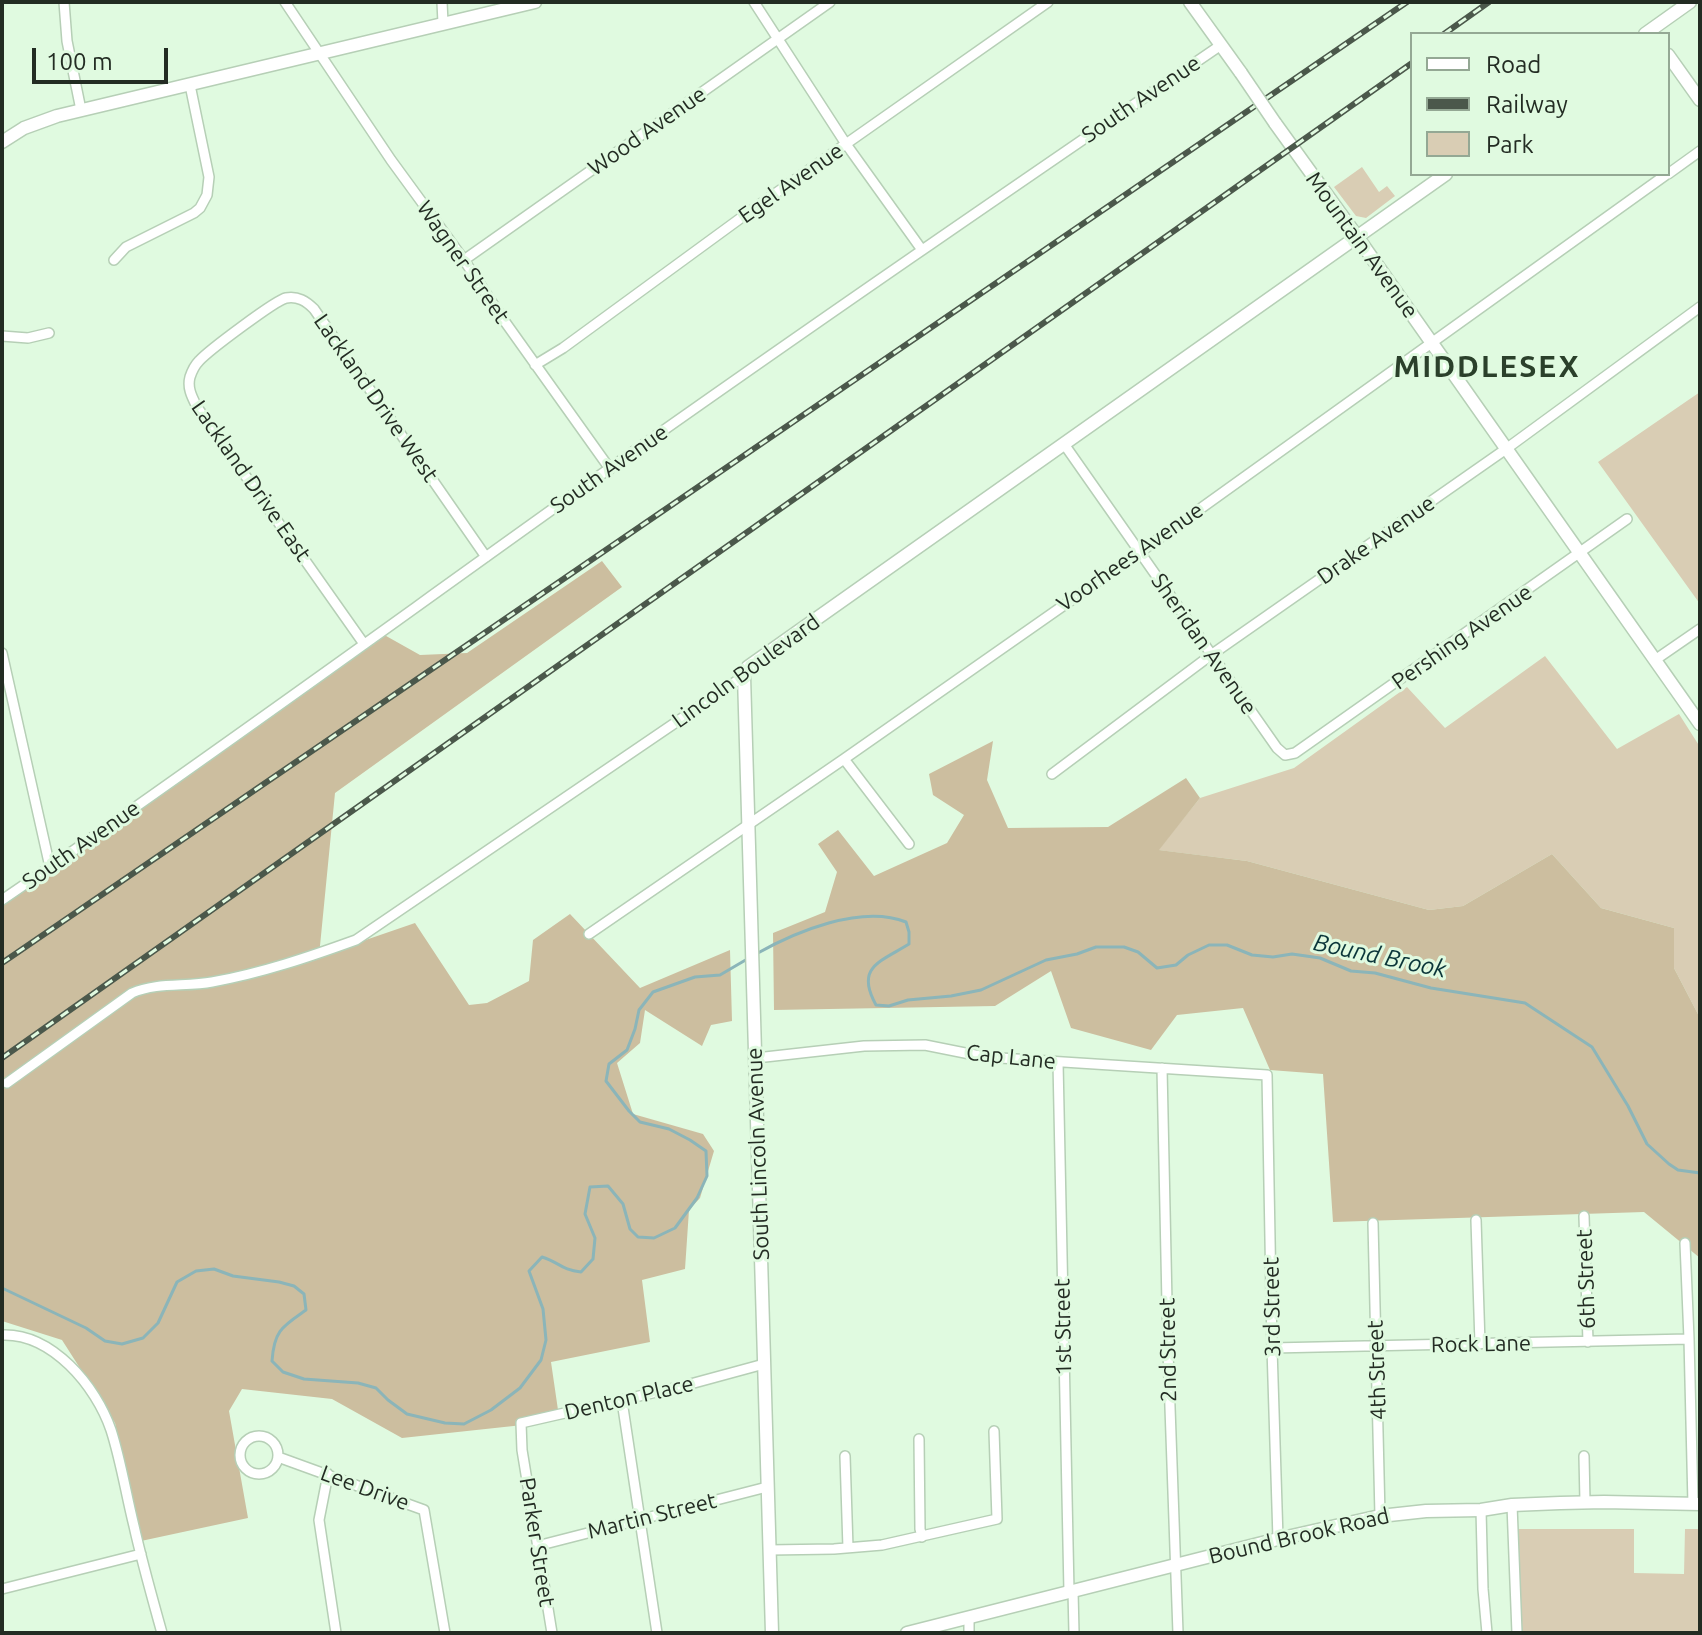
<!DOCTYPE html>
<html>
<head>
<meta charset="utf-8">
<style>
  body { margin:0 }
  #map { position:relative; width:1702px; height:1635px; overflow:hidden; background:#e0fae0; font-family:Ubuntu,sans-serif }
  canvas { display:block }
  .frame { position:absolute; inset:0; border:4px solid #232c23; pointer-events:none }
  .legend { position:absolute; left:1410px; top:32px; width:260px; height:144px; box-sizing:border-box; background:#e0fae0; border:2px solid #94a894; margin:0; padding:10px 14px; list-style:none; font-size:24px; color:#232c23 }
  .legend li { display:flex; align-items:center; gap:16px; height:40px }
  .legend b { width:40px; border:2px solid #94a894 }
  .scale { position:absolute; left:32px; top:48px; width:136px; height:36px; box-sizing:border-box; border:4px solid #232c23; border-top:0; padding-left:10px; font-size:24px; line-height:28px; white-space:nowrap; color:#232c23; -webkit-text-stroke:6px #e0fae0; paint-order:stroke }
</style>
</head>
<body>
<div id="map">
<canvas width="1702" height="1635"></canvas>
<div class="frame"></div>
<ul class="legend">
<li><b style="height:10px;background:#fff"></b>Road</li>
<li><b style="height:10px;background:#4b584b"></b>Railway</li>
<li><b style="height:22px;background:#d9cdb4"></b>Park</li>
</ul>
<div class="scale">100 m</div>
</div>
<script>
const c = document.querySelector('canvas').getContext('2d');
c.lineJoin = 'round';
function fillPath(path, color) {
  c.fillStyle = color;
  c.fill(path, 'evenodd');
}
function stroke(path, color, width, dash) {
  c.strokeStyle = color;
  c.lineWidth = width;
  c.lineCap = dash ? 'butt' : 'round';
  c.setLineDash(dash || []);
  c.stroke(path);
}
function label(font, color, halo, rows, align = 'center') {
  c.font = font + ' Ubuntu,sans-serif';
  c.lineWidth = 6;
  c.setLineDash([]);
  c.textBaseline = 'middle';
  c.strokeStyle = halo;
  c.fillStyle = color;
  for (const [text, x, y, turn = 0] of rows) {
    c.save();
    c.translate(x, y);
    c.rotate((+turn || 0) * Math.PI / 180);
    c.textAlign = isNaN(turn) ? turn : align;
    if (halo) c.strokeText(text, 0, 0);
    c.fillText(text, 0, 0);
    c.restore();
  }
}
const green = new Path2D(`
  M1362,167l17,25 8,-6 8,10 -29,22 -10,-2 -22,-29z
  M1700,392v212l-102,-142z
  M1545,656l72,93 62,-35 21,33v271l-26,-50v-40l-73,-20 -49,-54 -89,52 -34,4 -182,-49 -89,-11 42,-52 94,-30 113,-81 38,41z
  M1517,1529h117v44l50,1 1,-45h15v104h-179z`);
const forest = new Path2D(`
  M602,561l20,26 -287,206 -16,163 96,-33 54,82 18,-2 42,-22 4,-41 37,-26 70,74 90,-38 2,71 -21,4 -9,21 -57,-36 -5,33 -23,20 16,51 70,20 11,17 -14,47 -11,12 -4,59 -43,11 8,62 -99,20 7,48 -26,14 -130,14 -70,-39 -90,-10 -13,22 19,107 -107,23 -26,-118 -53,-83 -60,-19v-424l377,-265 41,23 47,-2z
  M993,741l-6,39 21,48 100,-1 78,-49 14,20 -41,52 88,11 182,49 34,-4 89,-52 49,54 73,20v40l26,50v240l-56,-46 -311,10 -10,-148 -53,-4 -27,-62 -66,7 -26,35 -80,-22 -20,-57 -56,35 -221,4 -1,-77 52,-21 12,-40 -19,-28 20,-14 36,46 73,-33 17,-28 -31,-20 -4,-21z`);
const stream = new Path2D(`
  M756,954c39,-22 105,-50 150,-32l3,10v12c-29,18 -54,23 -33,61l13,1 19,-6 43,-4 30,-6 65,-30 31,-6 19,-7h28l14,5 19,16 19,-3 12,-10 21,-10h18l25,10 21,2 19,-3 28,4 31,13 24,2 56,15 94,15 67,44 36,59 19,38 22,20 9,6 22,3
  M2,1288l84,40 19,13 17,3 21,-6 15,-15 19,-41 19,-11 18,-2 19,7 46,6 15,4 10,8 2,16c-23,16 -32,20 -34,51l11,11 21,7 54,4 18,5 12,12 19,14 38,9 19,1 27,-14 29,-22 21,-28 5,-20 -3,-31 -14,-38 13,-14c17,5 19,13 39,15l12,-13 2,-21 -10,-24 5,-27 18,-1 15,18 7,25 8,8 16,1 21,-10 22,-30 10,-22 -1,-25 -16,-11 -21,-11 -29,-7 -11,-11 -23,-30 3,-17 18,-14 8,-21 4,-19 14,-18 42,-15 25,-2 29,-17`);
const street = new Path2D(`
  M64,2l3,39 14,69
  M285,2l106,158 73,100 39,59 107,150
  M442,2l1,21
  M754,2l92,142 76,106
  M1668,174l32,-23
  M114,260l12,-13 68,-34 6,-5 7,-13 2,-18 -19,-92
  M464,260l366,-258
  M2,336l26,2 21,-5
  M535,365l28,-17 186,-136 299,-210
  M1064,444l213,304 8,7 10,-2 332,-234
  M364,644l-167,-237c-5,-10 -10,-19 -7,-30 2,-6 5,-12 9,-16 10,-11 77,-61 87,-63 12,-2 20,3 28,11l172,248
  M2,653l48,214
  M1655,660l45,-31
  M844,759l65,85
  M1052,774l159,-119 295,-206 194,-142
  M2,900c204,-140 403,-286 604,-429 203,-144 409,-285 615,-426
  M589,934l255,-175 296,-207 527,-378
  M756,1058l108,-12 61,-1 60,12 282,18 5,273 6,191
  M1058,1062l11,530
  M1162,1068l6,283 10,282
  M7,1083l125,-90c25,-11 54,-6 80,-11 50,-9 97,-25 144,-42l388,-264
  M1584,1216l4,126
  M1476,1220l4,124
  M1373,1223l7,293
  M1685,1243l4,96 4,165
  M2,1335c50,-2 94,51 109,95 10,31 15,64 23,96 8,36 18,71 28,107
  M1272,1348l417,-9
  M622,1401l35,232
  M240 1455a19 19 0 1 1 38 0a19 19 0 1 1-38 0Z
  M919,1439l1,90 2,8
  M845,1456l3,92
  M1584,1456l1,46
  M278,1457l146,53 21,123
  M328,1474l-9,46 17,113
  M1512,1505l5,128
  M1481,1510l2,79 4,44
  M537,1546l230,-59
  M769,1550l65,-1 48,-4 115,-26 -3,-88
  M2,1589l139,-35
  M1073,1591l1,42
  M969,1617v16
  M552,1633l-30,-183 -1,-27 162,-37 81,-22`);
const secondary = new Path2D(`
  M1190,2l51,71
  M1645,34l45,-32
  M1668,55l32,45
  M1275,123l83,115 342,486
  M2,142l22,-14 33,-12 478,-114
  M772,1633l-28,-957 4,-9 698,-493
  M907,1633l371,-94 102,-23 46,-5 55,-1 31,-5 48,-2 44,-1 96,2`);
const rail = new Path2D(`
  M1444,34l45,-32
  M2,963l1405,-961
  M2,1058l1410,-995`);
const secondaryBridge = new Path2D(`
  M1241,73l34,50`);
const streetNames = [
  ["South Avenue",1141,99,-34],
  ["Wood Avenue",647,131,-35],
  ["Egel Avenue",791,183,-35],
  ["Mountain Avenue",1362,245,54],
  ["Wagner Street",463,262,55],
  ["Lackland Drive West",376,398,55],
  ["South Avenue",609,469,-35],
  ["Lackland Drive East",251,481,55],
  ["Drake Avenue",1376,540,-35],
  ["Voorhees Avenue",1130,557,-35],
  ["Pershing Avenue",1462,637,-35],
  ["Sheridan Avenue",1204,644,55],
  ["Lincoln Boulevard",746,671,-36],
  ["South Avenue",81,845,-35],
  ["Cap Lane",1011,1057,6],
  ["South Lincoln Avenue",758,1154,-92],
  ["6th Street",1586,1279,-92],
  ["3rd Street",1272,1307,-91],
  ["1st Street",1063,1327,-91],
  ["Rock Lane",1481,1344,-1],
  ["2nd Street",1168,1350,-91],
  ["4th Street",1377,1370,-92],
  ["Denton Place",629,1398,-13],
  ["Lee Drive",365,1488,20],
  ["Martin Street",652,1516,-14],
  ["Bound Brook Road",1299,1536,-13],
  ["Parker Street",537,1542,81]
];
const waterNames = [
  ["Bound Brook",1380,956,12]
];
const districtNames = [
  ["MIDDLESEX",1487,367]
];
fillPath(green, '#d9cdb4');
fillPath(forest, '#ccbe9f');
stroke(stream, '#8bb5b9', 3);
stroke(street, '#b6cfb6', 12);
stroke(secondary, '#b6cfb6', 15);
stroke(street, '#fff', 9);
stroke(secondary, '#fff', 12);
stroke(rail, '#4b584b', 6);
stroke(rail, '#e0fae0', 3, [9]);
stroke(secondaryBridge, '#b6cfb6', 15, []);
stroke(secondaryBridge, '#fff', 12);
label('22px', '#232c23', '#e0fae0', streetNames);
label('italic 24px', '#0a3539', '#e0fae0', waterNames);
c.letterSpacing = '2px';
label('bold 30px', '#2b402b', '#e0fae0', districtNames);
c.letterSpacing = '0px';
</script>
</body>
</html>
